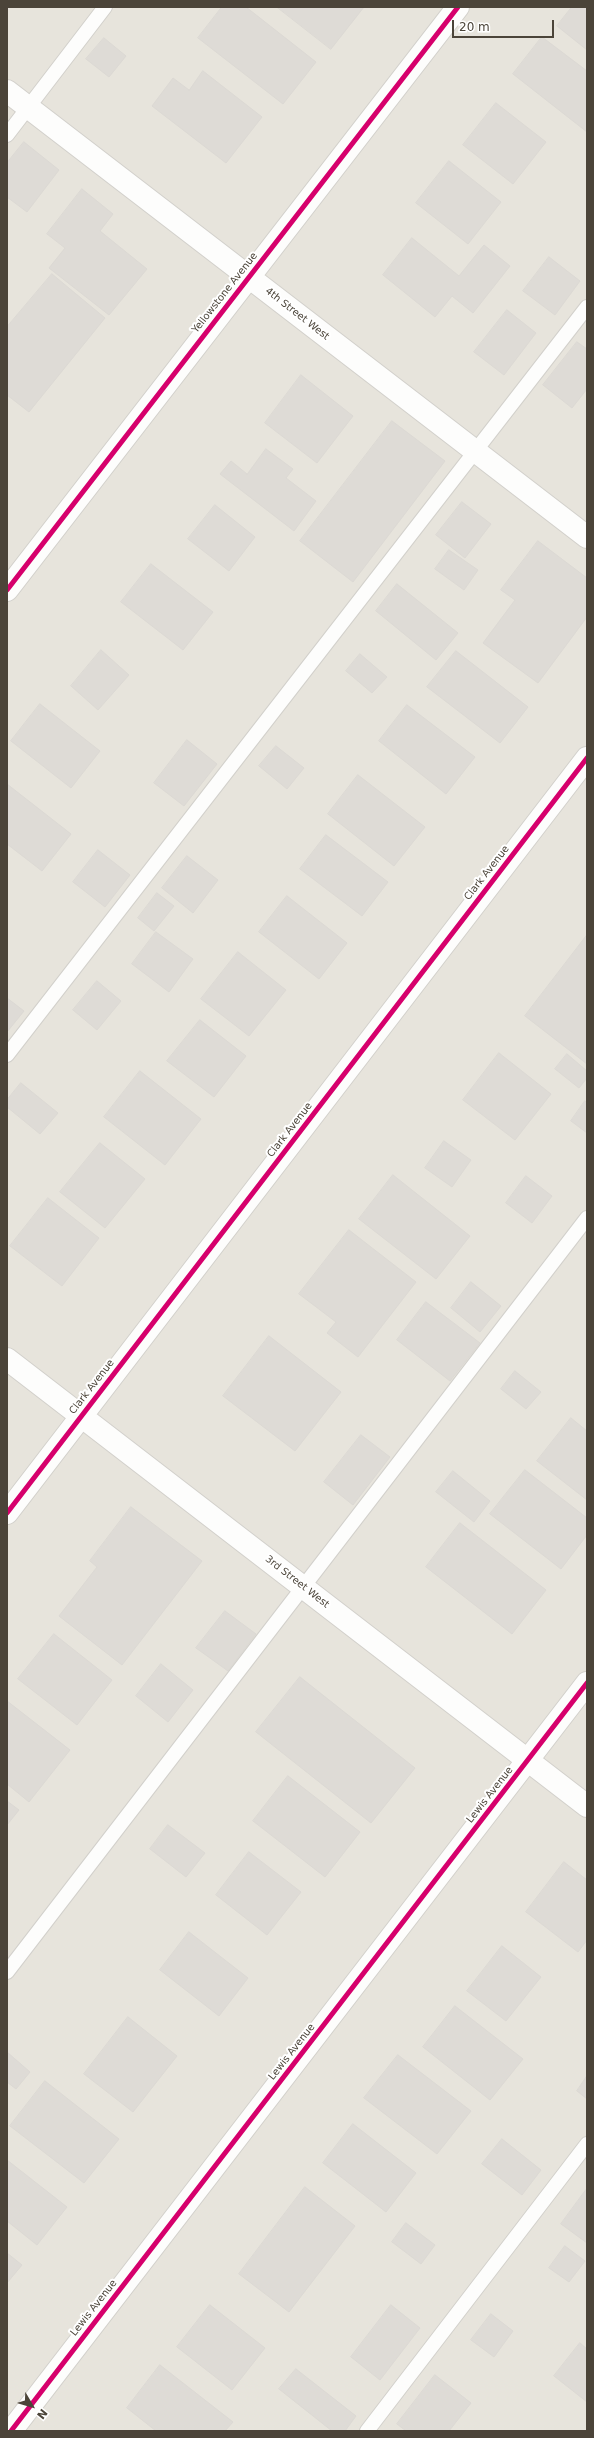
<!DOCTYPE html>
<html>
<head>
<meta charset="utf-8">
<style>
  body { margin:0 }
  #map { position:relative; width:594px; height:2438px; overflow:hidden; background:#f4f2ee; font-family:"DejaVu Sans",sans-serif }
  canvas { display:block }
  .frame { position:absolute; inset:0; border:8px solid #4b4439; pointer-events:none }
  .north { position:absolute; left:12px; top:2386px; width:40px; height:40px; -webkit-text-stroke:3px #fff; paint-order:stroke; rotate:128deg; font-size:11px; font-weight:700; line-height:16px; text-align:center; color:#4b4439 }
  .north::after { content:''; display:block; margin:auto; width:14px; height:18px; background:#4b4439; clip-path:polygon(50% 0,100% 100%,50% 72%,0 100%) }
  .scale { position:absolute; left:452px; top:20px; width:102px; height:18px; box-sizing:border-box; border:2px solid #4b4439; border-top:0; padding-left:5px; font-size:12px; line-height:14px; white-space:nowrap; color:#4b4439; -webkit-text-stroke:3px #fff; paint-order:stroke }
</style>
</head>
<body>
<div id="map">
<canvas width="594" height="2438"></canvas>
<div class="frame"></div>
<div class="north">N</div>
<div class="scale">20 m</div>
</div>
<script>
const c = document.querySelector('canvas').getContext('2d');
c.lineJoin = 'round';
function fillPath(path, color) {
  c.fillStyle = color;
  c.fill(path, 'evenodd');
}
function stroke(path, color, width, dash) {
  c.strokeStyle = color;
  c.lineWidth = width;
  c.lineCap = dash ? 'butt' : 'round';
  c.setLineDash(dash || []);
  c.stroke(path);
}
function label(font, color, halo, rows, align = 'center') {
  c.font = font + ' "DejaVu Sans",sans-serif';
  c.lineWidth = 4;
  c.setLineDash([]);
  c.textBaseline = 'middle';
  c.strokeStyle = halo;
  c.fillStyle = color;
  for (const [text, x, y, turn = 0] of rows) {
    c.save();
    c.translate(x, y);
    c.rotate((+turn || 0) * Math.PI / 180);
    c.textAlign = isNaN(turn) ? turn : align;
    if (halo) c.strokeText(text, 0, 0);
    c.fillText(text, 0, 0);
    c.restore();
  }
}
const residential = new Path2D(`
  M7,7h580v2424h-580z`);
const building = new Path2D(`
  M222,7h24l70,55 -33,42 -85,-66z
  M277,7h87l-33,42z
  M572,7h15v43l-30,-24z
  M542,37l45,34v61l-74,-58z
  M104,38l22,18 -17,21 -23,-18z
  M203,71l59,46 -36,46 -74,-57 21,-28 16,12z
  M496,103l50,39 -33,42 -50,-39z
  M24,142l35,28 -32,42 -20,-15v-34z
  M449,161l52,41 -33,42 -52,-41z
  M82,189l31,25 -13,17 47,38 -38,46 -60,-47 16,-20 -18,-14z
  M412,238l47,38 25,-31 26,21 -37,47 -21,-17 -17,21 -52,-42z
  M549,257l31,24 -25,34 -32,-24z
  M52,274l53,44 -76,94 -22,-17v-68z
  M507,310l29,23 -32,42 -30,-23z
  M577,342l10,7v40l-15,19 -29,-23z
  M301,375l52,41 -36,47 -52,-40z
  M392,421l53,40 -92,121 -53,-41z
  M266,449l27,20 -7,9 30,23 -22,30 -74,-57 11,-13 16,13z
  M462,502l29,22 -26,34 -29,-23z
  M215,505l40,32 -26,34 -41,-32z
  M538,541l49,37v39l-49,66 -55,-40 32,-43 -14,-10z
  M449,550l29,20 -14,20 -29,-21z
  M151,564l62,48 -30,38 -62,-48z
  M397,584l61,49 -22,27 -60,-49z
  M101,650l28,25 -31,35 -27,-24z
  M456,651l72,56 -28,36 -73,-56z
  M360,654l27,23 -15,16 -26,-22z
  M40,704l60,47 -29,37 -60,-47z
  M407,705l68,52 -29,37 -67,-53z
  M187,740l30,24 -33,42 -30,-23z
  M276,746l28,22 -17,21 -28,-23z
  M358,775l67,52 -31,39 -66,-52z
  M7,784l64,50 -29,37 -35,-27z
  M326,835l62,47 -26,34 -62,-47z
  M98,850l32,25 -25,32 -32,-25z
  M187,856l31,24 -25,33 -31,-25z
  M157,893l17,13 -20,25 -16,-13z
  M287,896l60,47 -28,36 -60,-47z
  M156,932l37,27 -24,33 -37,-28z
  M587,935v129l-62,-48z
  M238,952l48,38 -37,46 -48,-37z
  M97,981l24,20 -24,29 -24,-20z
  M7,998l17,13 -17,21z
  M200,1020l46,36 -32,41 -47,-36z
  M499,1053l52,41 -36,46 -52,-40z
  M567,1054l20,17v7l-8,10 -24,-19z
  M140,1071l61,48 -36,46 -61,-48z
  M21,1083l37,30 -18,21 -33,-27v-7z
  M585,1101l2,2v30l-16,-12z
  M444,1141l27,19 -19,27 -27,-19z
  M100,1143l45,36 -40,49 -45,-36z
  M393,1175l77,61 -34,43 -77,-60z
  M526,1176l26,20 -20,27 -26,-20z
  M48,1198l51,40 -37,48 -52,-40z
  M349,1230l67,52 -58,75 -31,-24 9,-11 -37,-28z
  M471,1282l30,24 -21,26 -29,-24z
  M426,1302l54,41 -30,38 -53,-41z
  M269,1336l72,56 -46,59 -72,-55z
  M515,1371l26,21 -15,17 -25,-20z
  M571,1418l16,13v69l-50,-39z
  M361,1435l29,22 -37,48 -29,-23z
  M525,1470l62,48v17l-26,34 -71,-55z
  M453,1471l37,30 -16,21 -38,-30z
  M131,1507l71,54 -80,104 -63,-49 38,-49 -7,-6z
  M460,1523l86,67 -34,44 -86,-67z
  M225,1611l31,23 -28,37 -32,-23z
  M54,1634l58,46 -35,45 -59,-46z
  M161,1664l32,26 -25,32 -32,-26z
  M300,1677l115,91 -44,55 -115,-91z
  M7,1701l63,49 -41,52 -22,-18z
  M288,1776l72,56 -35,45 -72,-56z
  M7,1801l12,9 -12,15z
  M168,1825l37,28 -19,24 -36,-28z
  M249,1852l52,40 -34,43 -51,-40z
  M564,1862l23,18v60l-9,12 -52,-40z
  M189,1932l59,46 -29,38 -59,-46z
  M502,1946l39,31 -35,44 -39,-30z
  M455,2006l68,53 -33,41 -67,-53z
  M128,2017l49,39 -44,56 -49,-38z
  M7,2052l23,20 -14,17 -9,-7z
  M398,2055l73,56 -34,43 -73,-56z
  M587,2076v23l-10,-8z
  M45,2081l74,58 -35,44 -74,-57z
  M353,2124l63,49 -30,39 -63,-49z
  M502,2139l39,31 -19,25 -40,-31z
  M7,2160l60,47 -30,38 -30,-24z
  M305,2187l50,39 -66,86 -50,-38z
  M586,2190l1,1v52l-26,-19z
  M406,2223l29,22 -14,19 -29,-22z
  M565,2246l20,15 -16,21 -20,-14z
  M7,2253l15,12 -15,18z
  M210,2305l55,43 -33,42 -55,-43z
  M391,2305l29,23 -40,52 -29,-23z
  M491,2314l22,17 -19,26 -23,-17z
  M580,2343l7,6v53l-33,-26z
  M160,2365l73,57 -8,9h-69l-29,-23z
  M296,2369l60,47 -11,15h-13l-53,-42z
  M435,2375l36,28 -22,28h-43l-9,-7z`);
const service = new Path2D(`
  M7,135l98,-128
  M7,1055l580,-748
  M7,1972l580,-754
  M367,2431l220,-287`);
const minor = new Path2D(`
  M7,91l580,446
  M7,590l451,-583
  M7,1359l580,447
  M7,1513l580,-755`);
const tertiary = new Path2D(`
  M11,2431l576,-748`);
const cycleway = new Path2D(`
  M7,590l451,-583
  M7,1513l580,-755
  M11,2431l576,-748`);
const streetNames = [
  ["Yellowstone Avenue",225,293,-52],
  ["4th Street West",297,314,38],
  ["Clark Avenue",487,873,-52],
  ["Clark Avenue",290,1130,-52],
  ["Clark Avenue",92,1387,-52],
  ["3rd Street West",297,1582,38],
  ["Lewis Avenue",490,1795,-52],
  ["Lewis Avenue",292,2052,-52],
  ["Lewis Avenue",94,2308,-52]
];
fillPath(residential, '#e7e4dc');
fillPath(building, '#dedbd6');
stroke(building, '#dcd9d4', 1);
stroke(service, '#d2d0cb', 16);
stroke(minor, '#d2d0cb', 24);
stroke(tertiary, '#d2d0cb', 24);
stroke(service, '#fdfdfc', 14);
stroke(minor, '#fdfdfc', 22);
stroke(tertiary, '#fdfdfc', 22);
stroke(cycleway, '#d6006c', 5);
label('10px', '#4b4439', '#fff', streetNames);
</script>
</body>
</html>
